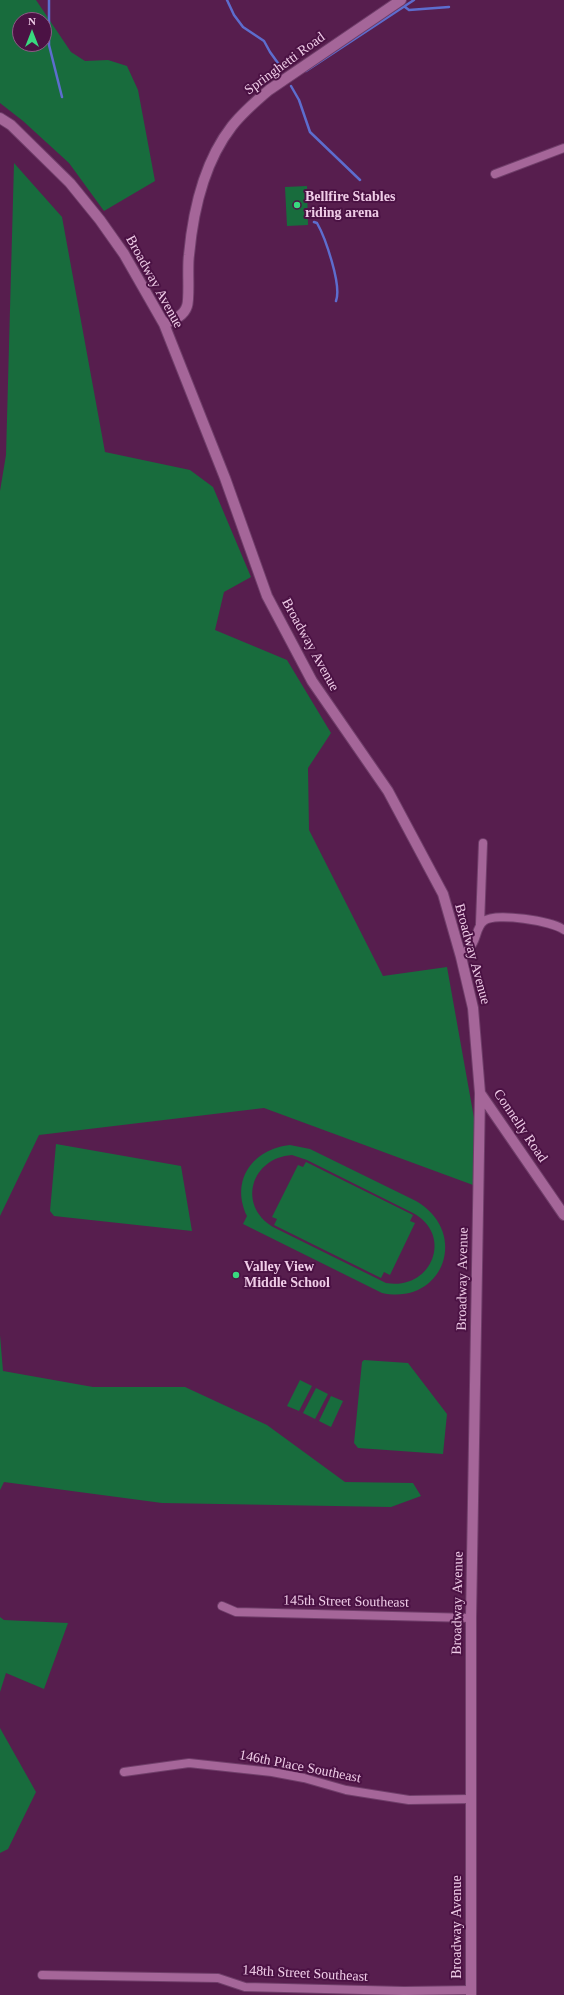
<!DOCTYPE html>
<html>
<head>
<meta charset="utf-8">
<style>
  body { margin:0 }
  #map { position:relative; width:564px; height:1995px; overflow:hidden; background:#571e4e; font-family:"Times New Roman",serif }
  canvas { display:block }
  .north { position:absolute; left:12px; top:12px; width:40px; height:40px; box-sizing:border-box; background:#4b1244; border:1px solid #8d5c85; border-radius:50%; rotate:0deg; font-size:11px; font-weight:700; line-height:16px; text-align:center; color:#efcce7 }
  .north::after { content:''; display:block; margin:auto; width:14px; height:18px; background:#39d87f; clip-path:polygon(50% 0,100% 100%,50% 72%,0 100%) }
</style>
</head>
<body>
<div id="map">
<canvas width="564" height="1995"></canvas>
<div class="north">N</div>
</div>
<script>
const c = document.querySelector('canvas').getContext('2d');
c.lineJoin = 'round';
function fillPath(path, color) {
  c.fillStyle = color;
  c.fill(path, 'evenodd');
}
function stroke(path, color, width, dash) {
  c.strokeStyle = color;
  c.lineWidth = width;
  c.lineCap = dash ? 'butt' : 'round';
  c.setLineDash(dash || []);
  c.stroke(path);
}
function label(font, color, halo, rows, align = 'center') {
  c.font = font + ' "Times New Roman",serif';
  c.lineWidth = 4;
  c.setLineDash([]);
  c.textBaseline = 'middle';
  c.strokeStyle = halo;
  c.fillStyle = color;
  for (const [text, x, y, turn = 0] of rows) {
    c.save();
    c.translate(x, y);
    c.rotate((+turn || 0) * Math.PI / 180);
    c.textAlign = isNaN(turn) ? turn : align;
    if (halo) c.strokeText(text, 0, 0);
    c.fillText(text, 0, 0);
    c.restore();
  }
}
const green = new Path2D(`
  M0,0h36l35,52 14,9 23,-1 19,6 11,24 17,91 -51,30 -35,-48 -46,-42 -23,-18zM20,20h24v24h-24z
  M14,163l48,54 43,235 85,18 23,17 38,90 -27,15 -9,38 72,30 44,73 -23,35 1,62 74,146 64,-9 32,179 -6,39 -209,-77 -225,27 -39,81v-725l6,-36z
  M307,186l1,39 -21,1 -2,-39z
  M56,1144l125,22 11,65 -138,-15 -4,-5z
  M290,1145l20,4 106,52c54,31 28,105 -34,92l-139,-69 4,-8c-17,-36 6,-67 43,-71zM292,1155l15,5 106,53c41,22 19,78 -27,70l-113,-56c-36,-22 -22,-69 19,-72z
  M306,1162l107,53 -3,6 5,2 -25,52 -6,-3 -3,6 -107,-53 3,-6 -5,-2 26,-52 5,2z
  M0,1335l3,36 90,16h92l82,38 78,57 68,1 8,13 -30,11 -229,-4 -158,-21 -4,8z
  M364,1360l44,3 39,51 -4,40 -85,-6 -4,-5 8,-81z
  M300,1380l12,6 -13,25 -12,-5z
  M316,1388l12,6 -13,25 -12,-6z
  M331,1396l12,5 -12,26 -12,-6z
  M0,1617l4,3 64,3 -24,66 -38,-16 -6,19z
  M0,1728l36,64 -28,57 -8,4z`);
const stream = new Path2D(`
  M49,0v45l13,52
  M227,0l7,15 9,12 21,14 6,11 10,14
  M405,7l4,3 40,-3
  M306,71l108,-71
  M291,86l8,14 11,32 50,48
  M314,222l3,1c8,14 25,62 19,78`);
const minor = new Path2D(`
  M495,174l69,-26
  M480,924l3,-81
  M461,957c4,-5 9,-9 12,-14 4,-7 4,-17 11,-22 11,-9 69,0 80,9
  M222,1606l14,6 235,6
  M124,1772l65,-9 83,9 32,6 42,12 63,10 62,-1
  M42,1975l176,3 27,9 159,4 67,-1`);
const tertiary = new Path2D(`
  M0,118l11,7 59,58 30,37 24,34 40,70 61,154 42,118 45,85 76,110 55,103 18,63 12,51 7,85 -9,525v377
  M164,324c9,-4 20,-8 23,-18 3,-8 0,-39 2,-51 4,-44 15,-93 43,-129 11,-14 24,-25 37,-36l132,-90
  M480,1093l84,122`);
const markers = [
  [297,205,4,"#39d87f"],
  [236,1275,4,"#39d87f"]
];
const streetNames = [
  ["Springhetti Road",285,64,-36],
  ["Broadway Avenue",154,282,61],
  ["Broadway Avenue",310,645,61],
  ["Broadway Avenue",472,954,75],
  ["Connelly Road",520,1126,56],
  ["Broadway Avenue",463,1279,-89],
  ["145th Street Southeast",346,1602,1],
  ["Broadway Avenue",458,1603,-89],
  ["146th Place Southeast",300,1767,11],
  ["Broadway Avenue",457,1927,-90],
  ["148th Street Southeast",305,1974,3]
];
const poiNames = [
  ["Bellfire Stables",305,197],
  ["riding arena",305,213],
  ["Valley View",244,1267],
  ["Middle School",244,1283]
];
fillPath(green, '#186c3d');
stroke(stream, '#5d6dce', 2.5);
stroke(minor, '#703e6a', 10);
stroke(tertiary, '#703e6a', 12);
stroke(minor, '#a56699', 8);
stroke(tertiary, '#a56699', 10);
for (const [x, y, r, color] of markers) {
  const dot = new Path2D();
  dot.arc(x, y, r, 0, 2 * Math.PI);
  c.fillStyle = color;
  c.fill(dot);
  stroke(dot, '#4b1244', 1.5);
}
label('14px', '#efcce7', '#4b1244', streetNames);
label('bold 14px', '#efcce7', '#4b1244', poiNames, 'left');
</script>
</body>
</html>
